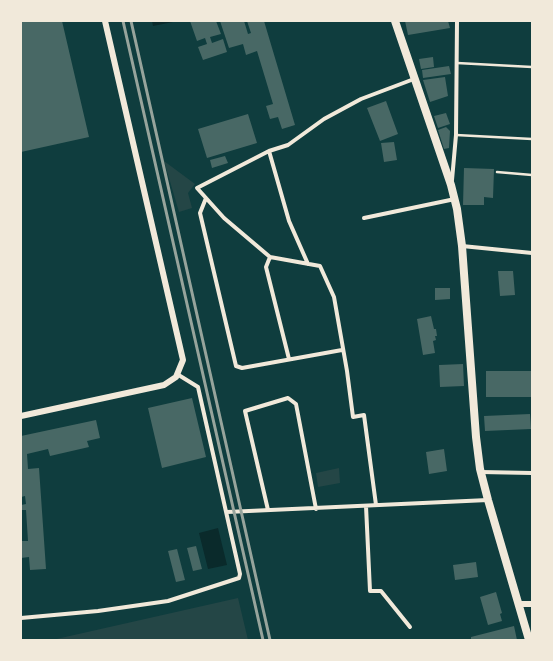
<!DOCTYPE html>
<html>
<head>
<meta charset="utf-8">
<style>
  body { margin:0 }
  #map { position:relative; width:553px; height:661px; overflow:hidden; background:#0f3d3e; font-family:Spectral,serif }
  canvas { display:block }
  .frame { position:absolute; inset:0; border:22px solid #f1e9da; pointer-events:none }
</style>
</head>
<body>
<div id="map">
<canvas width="553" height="661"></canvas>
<div class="frame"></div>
</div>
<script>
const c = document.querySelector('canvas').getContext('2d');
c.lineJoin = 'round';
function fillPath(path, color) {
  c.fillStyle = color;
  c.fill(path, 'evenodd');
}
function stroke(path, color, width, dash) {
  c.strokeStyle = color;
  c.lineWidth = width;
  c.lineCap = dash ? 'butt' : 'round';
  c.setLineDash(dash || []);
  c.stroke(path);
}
const green = new Path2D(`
  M164,161l31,23 -7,9 4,15 -13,4z
  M339,468l1,15 -22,4 -2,-14z
  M238,598l10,42h-196z`);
const water = new Path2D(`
  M152,21h21v1l-20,4z
  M218,528l9,37 -19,4 -9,-36z`);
const building = new Path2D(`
  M21,21h41l27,116 -68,15z
  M190,21h26l5,13 -11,3 2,6 11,-4 4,13 -24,8 -5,-13 9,-3 -2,-6 -8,3z
  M220,21h24l4,13 3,-1 -4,-12h17l31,104 -13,4 -4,-12 -8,2 -4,-13 7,-2 -16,-53 -11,4 -3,-11 -14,4z
  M405,21h43l2,7 -42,7z
  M433,57l1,10 -13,2 -2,-10z
  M449,66l2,8 -28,4 -1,-8z
  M445,77l3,19 -18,6 -7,-22z
  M386,101l12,33 -18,7 -13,-33z
  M446,113l4,11 -12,4 -4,-12z
  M248,114l9,29 -50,15 -9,-29z
  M446,127l4,4 -1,17 -5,1 -6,-19z
  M394,142l3,18 -13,2 -3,-19z
  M225,156l3,7 -16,5 -2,-8z
  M464,168l30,1 -1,29 -9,-1v8h-21z
  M498,271h15l2,24 -15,1z
  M435,288h15v11l-15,1z
  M431,316l3,13h2l1,7h-2l1,4 -3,1 2,12 -12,2 -6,-36z
  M463,364l1,22 -24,1 -1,-22z
  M486,371h46v26h-46z
  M192,398l14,59 -44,11 -14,-60z
  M530,414l1,15 -46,2 -1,-15z
  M96,420l4,18 -13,3 2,6 -39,9 -2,-7 -21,5 1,15 11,-1 7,101 -16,1 -1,-13 -8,1v-17h7l-2,-31h-5v-5l5,-1 -1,-8 -4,1v-61z
  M444,449l3,22 -18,3 -3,-22z
  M196,546l6,23 -9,2 -6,-23z
  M177,549l8,31 -9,2 -8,-31z
  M476,562l2,15 -23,3 -2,-15z
  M496,592l6,21 -2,1 2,7 -14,4 -8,-28z
  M514,626l3,14h-46v-3z`);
const service = new Path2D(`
  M457,63l75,4
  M456,135l76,4
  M497,172l35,3`);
const minor = new Path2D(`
  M269,151l20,70 19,43
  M452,180l4,-45 1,-114
  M206,198l-6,15 36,153 6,2 100,-18
  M364,218l91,-19
  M462,246l70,7
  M270,257l-4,10 23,92
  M481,472l51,1
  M376,505l-12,-90 -11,2 -6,-46 -13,-74 -14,-31 -50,-9 -46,-39 -27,-30 72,-37 19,-6 36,-26 37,-20 53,-20
  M366,506l4,85h11l29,36
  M268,510l-23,-99 43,-13 8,6 20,105
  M227,512l261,-12
  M21,618l77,-7 70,-10 71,-23 1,-4 -42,-187 -21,-13`);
const tertiary = new Path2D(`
  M21,416l143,-31 12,-8 7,-17 -78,-339
  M518,604h14`);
const primary = new Path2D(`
  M395,21l56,164 6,24 5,37 14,191 4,32 8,31 41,140`);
const rail = new Path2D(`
  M123,21l140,619
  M131,21l139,619`);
fillPath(green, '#244646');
fillPath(water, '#0a2a2b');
fillPath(building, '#486865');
stroke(service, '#f1e9da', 2.5);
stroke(minor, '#f1e9da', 4);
stroke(tertiary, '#f1e9da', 6);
stroke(primary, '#f1e9da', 8);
stroke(rail, '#97a49c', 3);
</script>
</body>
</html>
